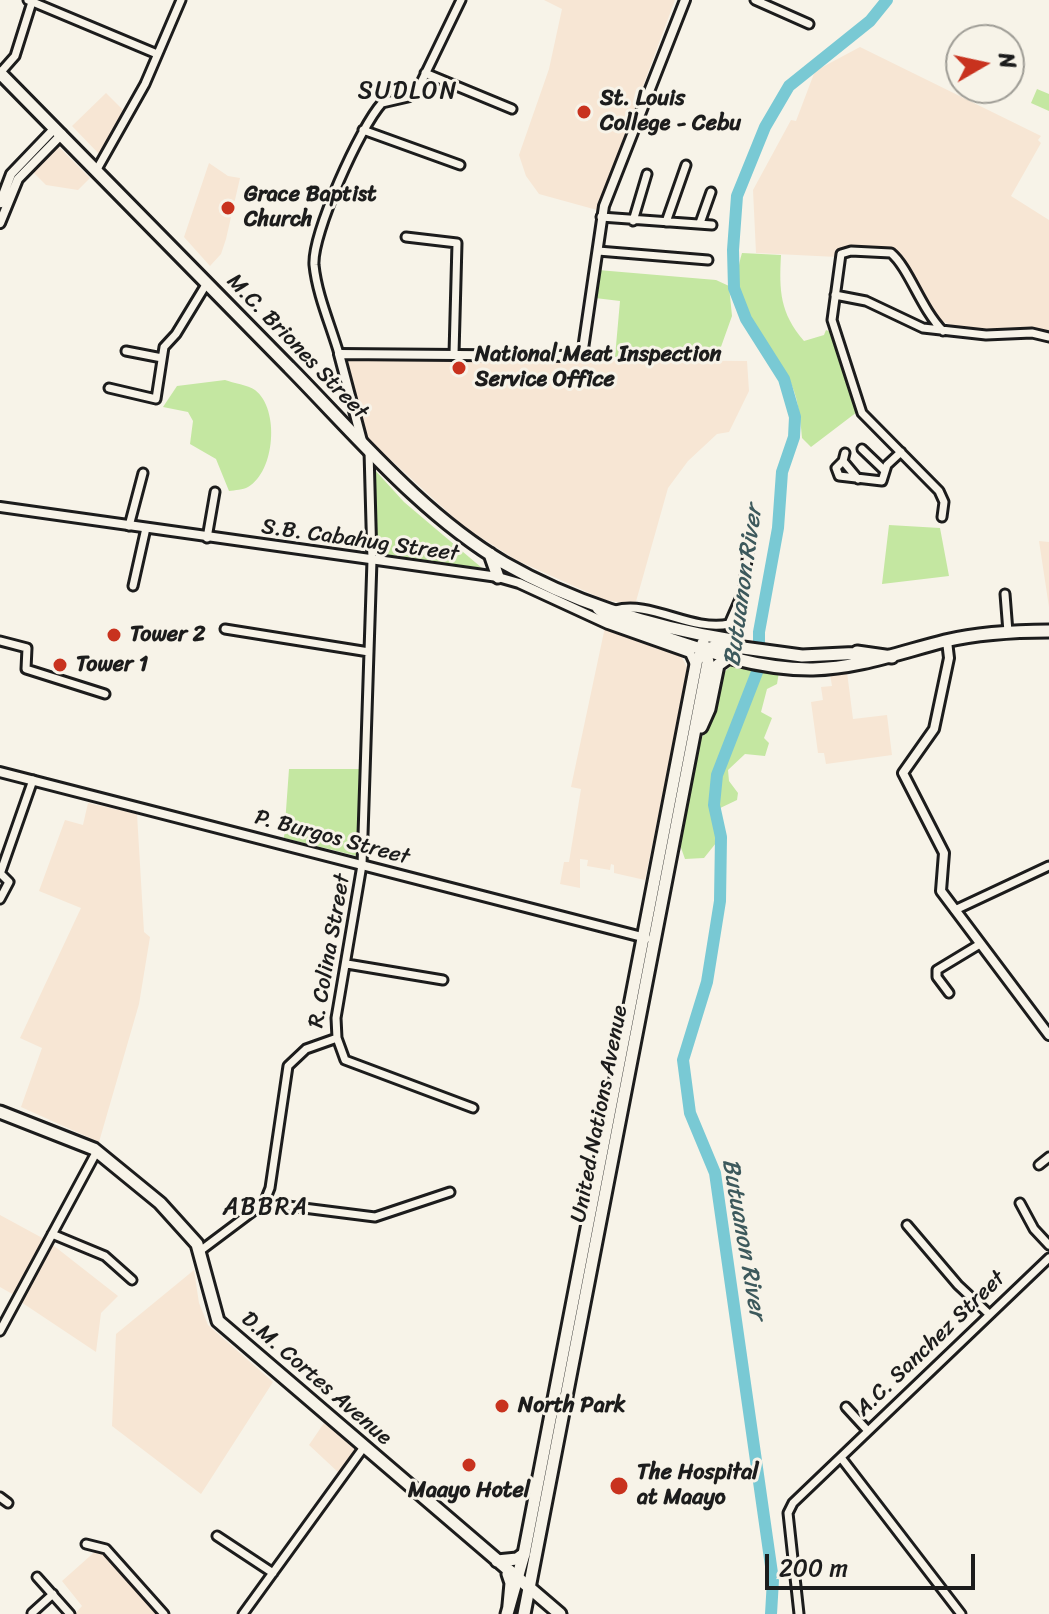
<!DOCTYPE html>
<html>
<head>
<meta charset="utf-8">
<style>
  body { margin:0 }
  #map { position:relative; width:1049px; height:1614px; overflow:hidden; background:#f7f3e8; font-family:Sriracha,sans-serif }
  canvas { display:block }
  .north { position:absolute; left:945px; top:24px; width:80px; height:80px; box-sizing:border-box; background:#f7f3e8; border:2px solid #9f9d96; border-radius:50%; rotate:81deg; font-size:22px; font-weight:700; line-height:32px; text-align:center; color:#1c1c1c }
  .north::after { content:''; display:block; margin:auto; width:28px; height:36px; background:#c8321e; clip-path:polygon(50% 0,100% 100%,50% 72%,0 100%) }
  .scale { position:absolute; left:765px; top:1554px; width:210px; height:36px; box-sizing:border-box; border:4px solid #1c1c1c; border-top:0; padding-left:10px; font-size:24px; line-height:28px; white-space:nowrap; color:#1c1c1c; -webkit-text-stroke:6px #f7f3e8; paint-order:stroke }
</style>
</head>
<body>
<div id="map">
<canvas width="1049" height="1614"></canvas>
<div class="north">N</div>
<div class="scale">200 m</div>
</div>
<script>
const c = document.querySelector('canvas').getContext('2d');
c.lineJoin = 'round';
function fillPath(path, color) {
  c.fillStyle = color;
  c.fill(path, 'evenodd');
}
function stroke(path, color, width, dash) {
  c.strokeStyle = color;
  c.lineWidth = width;
  c.lineCap = dash ? 'butt' : 'round';
  c.setLineDash(dash || []);
  c.stroke(path);
}
function label(font, color, halo, rows, align = 'center') {
  c.font = font + ' Sriracha,sans-serif';
  c.lineWidth = 6;
  c.setLineDash([]);
  c.textBaseline = 'middle';
  c.strokeStyle = halo;
  c.fillStyle = color;
  for (const [text, x, y, turn = 0] of rows) {
    c.save();
    c.translate(x, y);
    c.rotate((+turn || 0) * Math.PI / 180);
    c.textAlign = isNaN(turn) ? turn : align;
    if (halo) c.strokeText(text, 0, 0);
    c.fillText(text, 0, 0);
    c.restore();
  }
}
const built = new Path2D(`
  M544,0h131l-78,210 -58,-16 -13,-18 -7,-21 30,-86 13,-60z
  M860,47l181,89 -3,4 3,3 -30,53 38,24v113l-23,-4 -37,3 -30,-4 -23,-9 -39,-68 -57,-1 -3,7 -81,-4 -3,-63 38,-70 5,1 19,-50z
  M106,93l18,18 -24,44 -28,-29z
  M56,144l34,34 -12,12 -32,-5 -15,-15z
  M209,163l19,13 12,2 -14,61 -5,15 -11,12 -26,-29z
  M345,358l402,3 2,30 -20,41 -12,2 -29,27 -20,27 -33,117 -30,-5 -89,-40 -53,-34 -95,-87z
  M1039,541l10,1v65z
  M605,627l76,29 6,11 -14,99 -7,12 -21,102 -31,-7v-8l-3,-1 -1,6 -23,-4 1,-6 -8,-1v29l-20,-4 4,-22h5l12,-73 -10,-2z
  M847,672l6,47 34,-4 5,40 -66,9 -2,-11h-6l-7,-51 12,-2 -2,-13 11,-1 -2,-12z
  M88,803l49,11 7,118 6,5 -11,67 -40,138 -78,-35 21,-59 -22,-10 61,-130 -42,-17 26,-71 18,5z
  M0,1215l46,25 -32,55 -14,-8z
  M49,1242l69,54 -17,17 -5,39 -78,-52z
  M194,1270l5,33 9,22 65,57 -72,112 -89,-68 4,-92z
  M324,1423l33,28 -18,22 -30,-28z
  M99,1548l6,5 53,61h-83l7,-8 -20,-25z`);
const green = new Path2D(`
  M1037,89l12,5v17l-18,-8z
  M742,253l39,2c-2,36 -1,58 23,86l20,-6 2,-5 7,3 24,79 -46,35 -9,-9c-2,-22 -4,-42 -14,-61 -23,-41 -63,-71 -46,-124z
  M598,270l118,10 13,6 3,30 -15,42 -102,-1 5,-56 -25,-3z
  M225,380c8,3 23,5 30,10 25,19 20,82 -7,97 -5,3 -13,3 -19,4l-13,-32 -26,-15 3,-23 -5,-9 -25,-5 14,-21z
  M374,469l30,33 78,66 -105,-15z
  M889,525l51,3 9,48 -67,8z
  M733,664l46,8 -2,12 -10,5 -6,23 11,6 -8,20 5,5 -4,13 -20,-2 -17,16 1,11 9,12 -1,7 -21,10v33l-12,15 -19,1 -5,-14 17,-100 13,-20 9,-48z
  M289,769h70l-2,87 -73,-18z`);
const river = new Path2D(`
  M771,1614l2,-34 -58,-407 -25,-60 -7,-53 24,-78 13,-81 1,-64 -7,-32 3,-30 42,-108v-35l19,-104 4,-56 12,-35 1,-20 -11,-38 -38,-60 -12,-31 -1,-38 4,-54 28,-69 24,-41 81,-65 17,-21`);
const minor = new Path2D(`
  M28,0l129,54
  M755,0l54,24
  M0,73l15,-17 17,-54
  M425,73l87,36
  M363,130l97,35
  M96,171l49,-87 36,-84
  M601,217l111,8
  M633,221l14,-47
  M666,222l20,-57
  M700,223l11,-31
  M406,237l51,6 -3,111
  M598,251l110,9
  M835,295l31,6 57,27 63,7 46,-2 17,4
  M126,351l36,7
  M339,354c-8,-28 -22,-59 -25,-89 -2,-31 46,-138 68,-162l26,-6 9,-6 44,-91
  M109,388l47,11 8,-52 12,-13 31,-51
  M862,449l23,22
  M369,451l3,109 -10,305 -26,153 1,20 8,22 128,48
  M845,453l-2,8 15,18
  M843,461l-7,7 3,8 43,5 5,-16 14,-13
  M942,517l2,-15 -5,-11 -77,-78 -30,-93 9,-66 10,-3 40,2c18,15 30,56 52,78
  M129,526l14,-53
  M207,538l8,-46
  M133,586l13,-58
  M1005,594l3,38
  M615,610c36,-10 76,22 114,14l14,-32 6,-48
  M225,629l144,23
  M0,641l27,7 -1,21 79,25
  M0,874l33,-94
  M0,899l9,-17 -7,-7
  M955,910l94,-44
  M347,964l96,16
  M949,993l-12,-16v-7l43,-26
  M1039,1165l10,-8
  M264,1203l111,14 75,-25
  M1020,1203l14,26 15,16
  M907,1225l51,60 31,29
  M52,1234l53,22 27,24
  M200,1251l64,-48 6,-15 18,-122 18,-17 31,-11
  M0,1331l97,-180
  M846,1407l22,24
  M842,1459l119,155
  M0,1497l8,6
  M217,1536l56,37
  M86,1544l20,5 58,65
  M37,1577l33,37
  M32,1613l21,-19
  M243,1614l121,-167
  M799,1614l-11,-101 5,-10 256,-245`);
const tertiary = new Path2D(`
  M0,203l11,-29 44,-46
  M0,223l18,-44 44,-45
  M362,441l-23,-87 235,2 9,-7 21,-143 81,-206
  M0,507l498,70 21,6 89,41 82,29 5,11
  M947,641l2,17 -15,71 -31,44 41,80 -3,38 108,144
  M0,772l646,166`);
const primary = new Path2D(`
  M0,73c97,98 193,196 289,294 67,68 132,147 215,196 70,40 148,64 228,77
  M490,554l8,23
  M598,608l12,11c65,20 134,51 203,50 46,-1 88,-17 132,-28 34,-8 69,-10 104,-10
  M857,652l35,5
  M701,727l8,-18 9,-44 11,-8
  M507,1614l17,-60 173,-895 9,-10 15,-4 81,11 62,-3
  M524,1614l184,-952 -5,-19`);
const trunk = new Path2D(`
  M0,1112l94,37 66,54 37,41 21,77 342,293
  M497,1561l20,-2 7,-5
  M508,1574l3,9 -2,22`);
const markers = [
  [584,112,8,"#c8321e"],
  [228,208,8,"#c8321e"],
  [459,368,8,"#c8321e"],
  [114,635,8,"#c8321e"],
  [60,665,8,"#c8321e"],
  [502,1406,8,"#c8321e"],
  [469,1465,8,"#c8321e"],
  [619,1486,10,"#c8321e"]
];
const poiNames = [
  ["St. Louis",600,99],
  ["College - Cebu",600,124],
  ["Grace Baptist",244,195],
  ["Church",244,220],
  ["National Meat Inspection",475,355],
  ["Service Office",475,380],
  ["Tower 2",130,635],
  ["Tower 1",76,665],
  ["North Park",518,1406],
  ["The Hospital",637,1473],
  ["at Maayo",637,1498],
  ["Maayo Hotel",469,1491,"center"]
];
const streetNames = [
  ["M.C. Briones Street",297,347,46],
  ["S.B. Cabahug Street",360,541,8],
  ["P. Burgos Street",332,838,15],
  ["R. Colina Street",330,951,-80],
  ["United Nations Avenue",600,1114,-79],
  ["A.C. Sanchez Street",931,1344,-44],
  ["D.M. Cortes Avenue",316,1379,41]
];
const neighbourhoodNames = [
  ["SUDLON",408,92],
  ["ABBRA",266,1208]
];
const waterNames = [
  ["Butuanon River",744,586,-82],
  ["Butuanon River",743,1239,80]
];
fillPath(built, '#f7e6d4');
fillPath(green, '#c4e7a1');
stroke(river, '#79c9d4', 12);
stroke(minor, '#1c1c1c', 13);
stroke(tertiary, '#1c1c1c', 14);
stroke(primary, '#1c1c1c', 17);
stroke(trunk, '#1c1c1c', 17);
stroke(minor, '#f7f3e8', 7);
stroke(tertiary, '#f7f3e8', 8);
stroke(primary, '#f7f3e8', 11);
stroke(trunk, '#f7f3e8', 11);
for (const [x, y, r, color] of markers) {
  const dot = new Path2D();
  dot.arc(x, y, r, 0, 2 * Math.PI);
  c.fillStyle = color;
  c.fill(dot);
  stroke(dot, '#f7f3e8', 3);
}
label('bold 22px', '#1c1c1c', '#f7f3e8', poiNames, 'left');
label('22px', '#1c1c1c', '#f7f3e8', streetNames);
c.letterSpacing = '2px';
label('24px', '#1c1c1c', '#f7f3e8', neighbourhoodNames);
c.letterSpacing = '0px';
label('italic 24px', '#3d595c', '#f7f3e8', waterNames);
</script>
</body>
</html>
